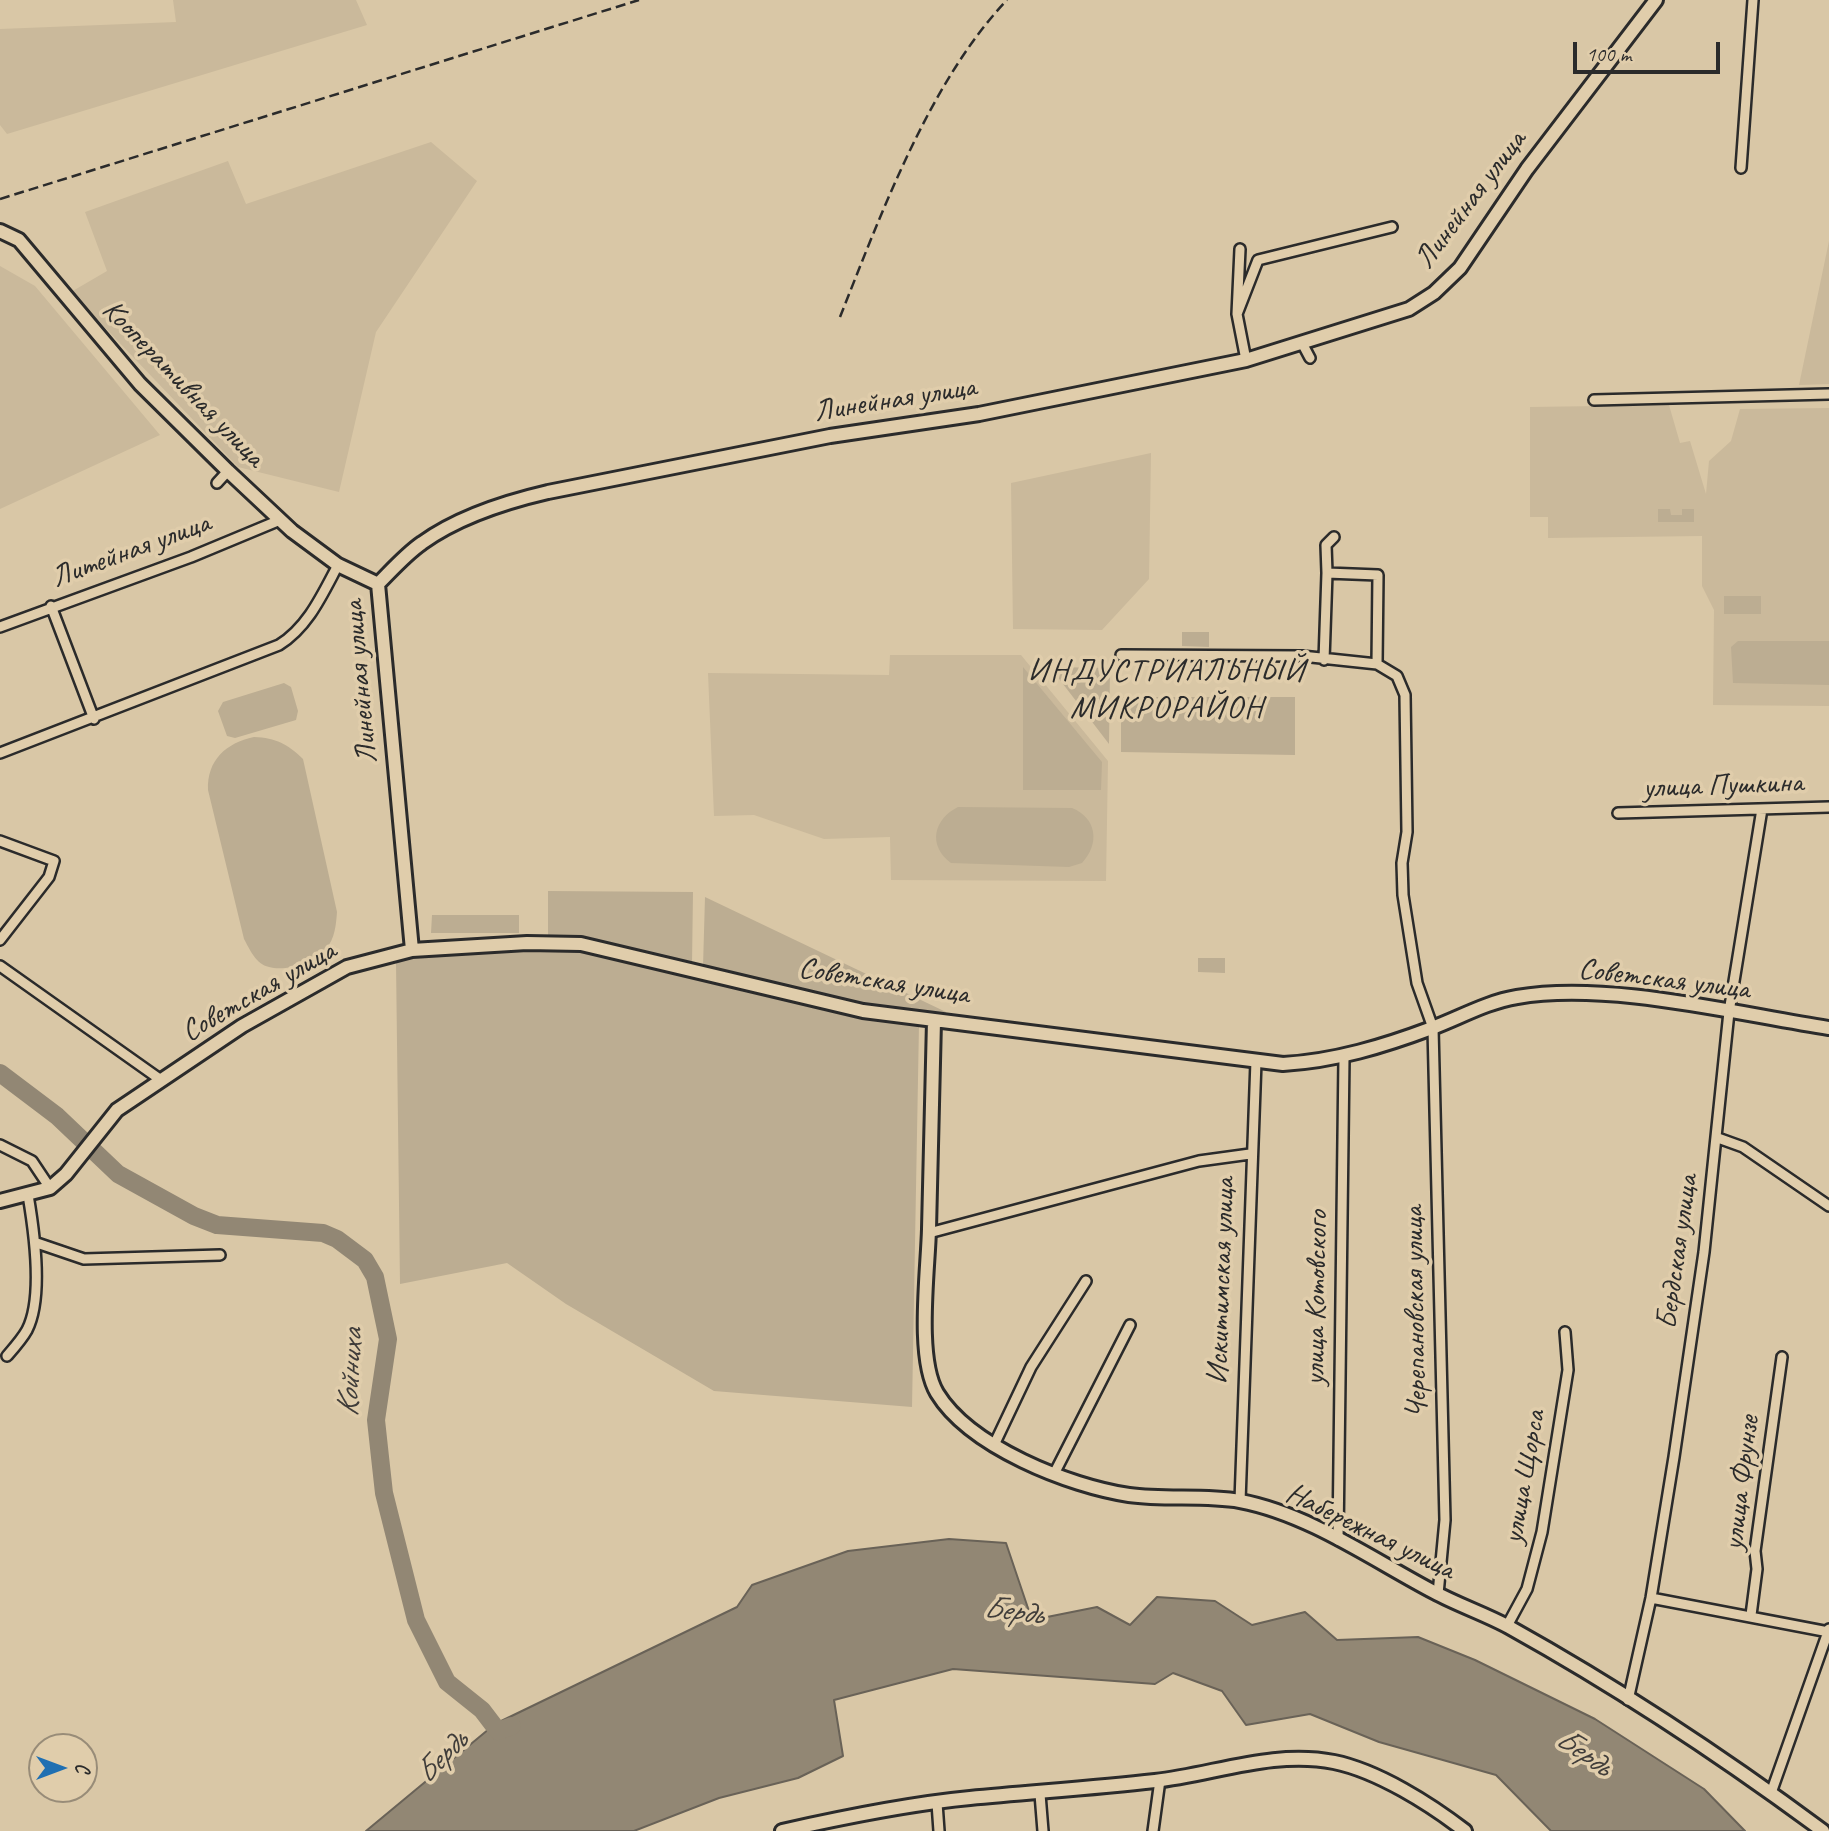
<!DOCTYPE html>
<html>
<head>
<meta charset="utf-8">
<style>
  body { margin:0 }
  #map { position:relative; width:1829px; height:1831px; overflow:hidden; background:#d9c7a6; font-family:Caveat,sans-serif }
  canvas { display:block }
  .north { position:absolute; left:28px; top:1733px; width:70px; height:70px; box-sizing:border-box; background:#e0cdab; border:2px solid #988c78; border-radius:50%; rotate:90deg; font-size:19px; font-weight:700; line-height:28px; text-align:center; color:#2b2b2b }
  .north::after { content:''; display:block; margin:auto; width:24px; height:32px; background:#1f6fb2; clip-path:polygon(50% 0,100% 100%,50% 72%,0 100%) }
  .scale { position:absolute; left:1573px; top:42px; width:147px; height:32px; box-sizing:border-box; border:4px solid #2b2b2b; border-top:0; padding-left:9px; font-size:21px; line-height:24px; white-space:nowrap; color:#2b2b2b; -webkit-text-stroke:5px #e0cdab; paint-order:stroke }
</style>
</head>
<body>
<div id="map">
<canvas width="1829" height="1831"></canvas>
<div class="north">С</div>
<div class="scale">100 m</div>
</div>
<script>
const c = document.querySelector('canvas').getContext('2d');
c.lineJoin = 'round';
function fillPath(path, color) {
  c.fillStyle = color;
  c.fill(path, 'evenodd');
}
function stroke(path, color, width, dash) {
  c.strokeStyle = color;
  c.lineWidth = width;
  c.lineCap = dash ? 'butt' : 'round';
  c.setLineDash(dash || []);
  c.stroke(path);
}
function label(font, color, halo, rows, align = 'center') {
  c.font = font + ' Caveat,sans-serif';
  c.lineWidth = 7;
  c.setLineDash([]);
  c.textBaseline = 'middle';
  c.strokeStyle = halo;
  c.fillStyle = color;
  for (const [text, x, y, turn = 0] of rows) {
    c.save();
    c.translate(x, y);
    c.rotate((+turn || 0) * Math.PI / 180);
    c.textAlign = isNaN(turn) ? turn : align;
    if (halo) c.strokeText(text, 0, 0);
    c.fillText(text, 0, 0);
    c.restore();
  }
}
const built = new Path2D(`
  M173,0h183l11,25 -360,109 -7,-9v-96l176,-7z
  M431,142l46,39 -101,151 -37,160 -101,-25 -167,-175 36,-21 -22,-59 143,-51 18,43z
  M1829,241v143l-30,1z
  M0,266l35,20 125,149 -160,74z
  M1669,405l11,38 10,-2 16,53 3,-33 22,-20 9,-32 89,-1v298l-116,-1 1,-95 -12,-24v-50l-154,2v-21h-18v-110z
  M1151,453l-2,126 -47,51 -89,-1 -2,-146z
  M890,655h131l87,106 -2,120 -215,-1 -1,-43 -66,2 -70,-24 -40,1 -6,-143 181,2z`);
const green = new Path2D(`
  M1658,509h12l1,6h11v-6h12v13h-36z
  M1724,596h37v18h-37z
  M1182,632h27v15l-27,-1z
  M1738,641h91v44l-96,-2 -2,-36z
  M1023,667l79,95 -1,28h-78z
  M1050,667l60,1 -1,76z
  M284,683l7,4 7,24 -2,9 -61,18 -8,-2 -9,-25 5,-9z
  M1121,697h174v58l-174,-3z
  M254,737c22,1 34,7 49,22l34,153c-1,13 -2,26 -11,37 -11,13 -40,23 -57,18 -13,-3 -19,-17 -25,-28l-36,-149c-1,-30 18,-47 46,-53z
  M958,807l114,1c25,10 28,36 10,55l-13,4 -118,-4c-24,-18 -17,-44 7,-56z
  M548,891l145,1 -1,72 -111,-26h-33z
  M705,897l241,115 -3,6 -85,-15 -155,-36z
  M432,915h87v18h-88z
  M578,947l253,62 88,15 -7,383 -198,-16 -148,-87 -59,-41 -107,21 -4,-322 43,-10z
  M1198,958h27v15l-27,-1z`);
const water = new Path2D(`
  M949,1539l57,4 26,77 65,-13 33,18 27,-28 58,4 37,24 53,-13 32,28 81,-3 57,23 120,59 109,70 41,42h-194l-55,-56 -117,-33 -69,-28 -64,11 -24,-34 -49,-18 -18,11 -202,-15 -119,31 9,56 -45,22 -79,20 -85,33h-268l129,-107 242,-117 15,-22 96,-34z`);
const river = new Path2D(`
  M0,1073l57,43 61,58 76,42 23,9 106,8 14,6 28,21 10,17 13,62 -12,81 4,37 4,36 32,127 31,62 35,28 16,21 14,-5`);
const street = new Path2D(`
  M1741,168l12,-168
  M1240,249l-3,65 9,46
  M1237,314l21,-54 134,-33
  M1302,343l8,15
  M1594,400l235,-6
  M217,483l11,-12
  M1327,573l-1,-28 8,-8
  M51,606l43,113
  M0,627l191,-70 89,-37
  M1121,655l181,1 75,8 20,12 8,19 2,137 -5,31 1,32 14,88 16,45 12,492 -7,74
  M1324,660l3,-87 51,2 -1,89
  M0,753l279,-108c29,-18 43,-50 59,-80
  M1618,813l211,-6
  M0,841l54,20 -5,16 -49,63
  M0,966l161,114
  M1718,1138l25,9 86,59
  M0,1145l32,16 18,27
  M929,1233l270,-72 51,-7
  M37,1243l47,16 136,-4
  M7,1356c7,-8 15,-17 20,-26 17,-33 7,-100 1,-135
  M994,1445l37,-78 55,-86
  M1054,1474l76,-149
  M1240,1501l16,-440
  M1338,1540l6,-483
  M1651,1598l178,34
  M1751,1615l6,-46 -2,-18 27,-194
  M1507,1626l20,-37 15,-57 26,-162 -3,-38
  M1628,1700l23,-102 23,-141 30,-205 25,-240 33,-203
  M1771,1793l58,-164
  M1040,1794l3,37
  M937,1803l2,28
  M1153,1831l7,-51`);
const secondary = new Path2D(`
  M0,231l19,9 121,144 88,87 64,60 46,34 40,19
  M412,950l-34,-366c14,-14 28,-30 44,-41 36,-26 83,-41 126,-51l282,-56 149,-22 267,-54 163,-51 25,-16 26,-25 67,-99 129,-169
  M934,1021c-2,69 -3,139 -5,208 -1,42 -13,129 8,164 33,54 132,93 192,102 36,5 75,0 111,6 69,13 133,59 194,91 24,13 51,22 75,35 108,60 214,130 314,204
  M0,1201l50,-13 16,-14 51,-64 125,-84 105,-59 65,-17 115,-7 54,1 282,67 420,53c52,-3 101,-18 149,-36 29,-11 55,-26 85,-31 91,-16 220,17 312,31
  M782,1831c62,-14 125,-27 188,-33 62,-6 124,-10 185,-17 60,-7 119,-31 179,-19 44,9 96,42 131,69`);
const rail = new Path2D(`
  M0,199l639,-199
  M840,317c41,-103 90,-236 167,-317`);
const streetNames = [
  ["Линейная улица",1471,200,-53],
  ["Кооперативная улица",183,384,46],
  ["Линейная улица",895,400,-9],
  ["Литейная улица",131,551,-20],
  ["Линейная улица",361,682,-95],
  ["улица Пушкина",1723,786,-2],
  ["Советская улица",1664,980,7],
  ["Советская улица",884,982,9],
  ["Советская улица",259,992,-30],
  ["Бердская улица",1678,1252,-82],
  ["Искитимская улица",1222,1281,-88],
  ["улица Котовского",1317,1298,-89],
  ["Черепановская улица",1416,1312,-91],
  ["улица Щорса",1525,1477,-80],
  ["улица Фрунзе",1742,1483,-83],
  ["Набережная улица",1370,1532,26]
];
const neighbourhoodNames = [
  ["ИНДУСТРИАЛЬНЫЙ",1167,672],
  ["МИКРОРАЙОН",1167,709]
];
const waterNames = [
  ["Койниха",351,1373,-87],
  ["Бердь",1013,1612,7],
  ["Бердь",1583,1753,35],
  ["Бердь",442,1758,-45]
];
fillPath(built, '#cab99b');
fillPath(green, '#bcad92');
fillPath(water, '#928774');
stroke(water, '#696257', 2);
stroke(river, '#928774', 18);
stroke(street, '#2b2b2b', 14);
stroke(secondary, '#2b2b2b', 18);
stroke(street, '#e0cdab', 9);
stroke(secondary, '#e0cdab', 12);
stroke(rail, '#2b2b2b', 2.5, [10, 5]);
label('30px', '#2b2b2b', '#e0cdab', streetNames);
c.letterSpacing = '2px';
label('32px', '#2b2b2b', '#e0cdab', neighbourhoodNames);
c.letterSpacing = '0px';
label('italic 32px', '#403d3a', '#e0cdab', waterNames);
</script>
</body>
</html>
